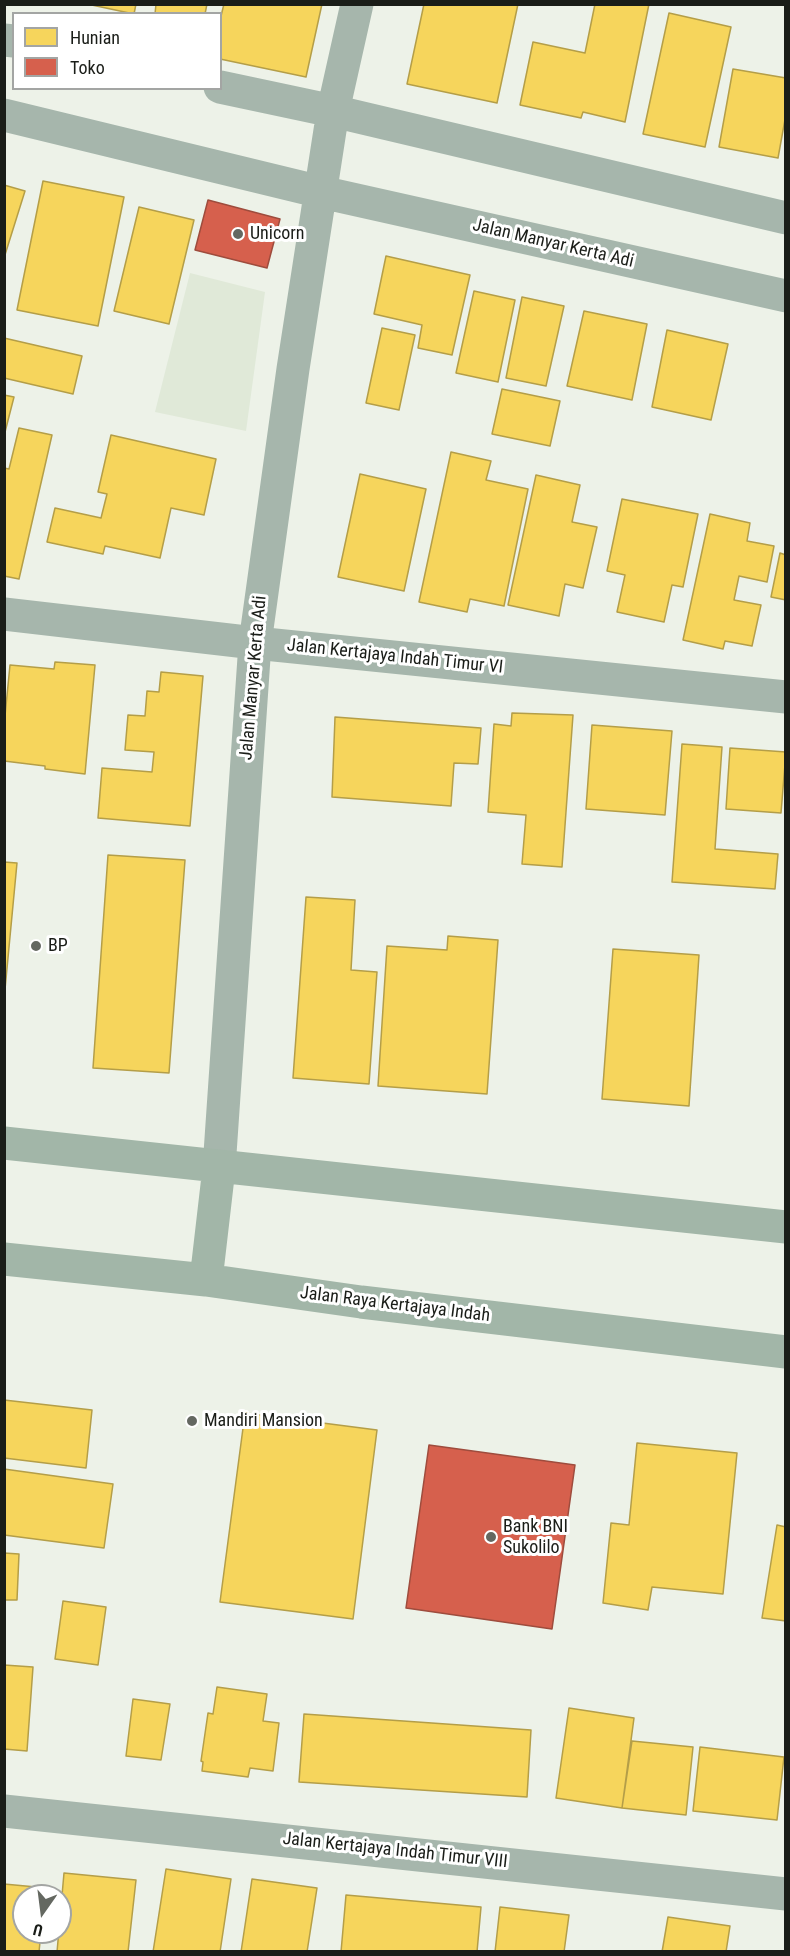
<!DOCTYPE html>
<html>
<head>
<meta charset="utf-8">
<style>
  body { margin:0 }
  #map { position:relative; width:790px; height:1956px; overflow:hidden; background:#edf2e8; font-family:"Roboto Condensed",sans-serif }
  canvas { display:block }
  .frame { position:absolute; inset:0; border:6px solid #1a1d18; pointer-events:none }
  .legend { position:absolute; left:12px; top:12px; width:210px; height:78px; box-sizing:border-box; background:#fff; border:2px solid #a3a5a3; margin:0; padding:8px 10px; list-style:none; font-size:18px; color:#1a1d18 }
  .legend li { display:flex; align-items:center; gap:12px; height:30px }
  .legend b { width:30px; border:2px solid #a3a5a3 }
  .north { position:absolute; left:12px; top:1884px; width:60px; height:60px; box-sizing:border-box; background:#fff; border:2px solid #a3a5a3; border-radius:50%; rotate:194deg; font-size:16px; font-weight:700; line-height:24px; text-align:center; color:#1a1d18 }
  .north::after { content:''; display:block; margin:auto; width:21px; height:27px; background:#646861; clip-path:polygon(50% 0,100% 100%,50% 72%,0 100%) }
</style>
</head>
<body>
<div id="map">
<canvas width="790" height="1956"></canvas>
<div class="frame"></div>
<ul class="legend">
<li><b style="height:16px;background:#f6d55c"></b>Hunian</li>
<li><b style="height:16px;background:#d6604d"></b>Toko</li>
</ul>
<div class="north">U</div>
</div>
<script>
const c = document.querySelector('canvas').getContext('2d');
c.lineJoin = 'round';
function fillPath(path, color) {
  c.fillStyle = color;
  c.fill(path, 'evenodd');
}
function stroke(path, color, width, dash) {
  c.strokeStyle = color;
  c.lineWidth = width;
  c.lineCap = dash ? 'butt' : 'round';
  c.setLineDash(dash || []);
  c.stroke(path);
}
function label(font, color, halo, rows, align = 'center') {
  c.font = font + ' "Roboto Condensed",sans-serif';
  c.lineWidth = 6;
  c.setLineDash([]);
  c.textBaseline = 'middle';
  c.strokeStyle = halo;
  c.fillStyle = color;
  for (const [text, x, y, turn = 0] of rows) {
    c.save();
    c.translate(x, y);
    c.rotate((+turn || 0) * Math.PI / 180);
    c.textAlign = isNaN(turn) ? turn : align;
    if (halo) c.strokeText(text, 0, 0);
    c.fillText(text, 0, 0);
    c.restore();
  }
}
const built = new Path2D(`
  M190,273l75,19 -19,139 -91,-19z`);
const homes = new Path2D(`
  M87,4h49l-2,10z
  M156,4h51l-2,10h-50z
  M224,4h98l-16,73 -86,-18v-39z
  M424,4h94l-21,99 -90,-19z
  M595,4h54l-24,118 -42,-10 -2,6 -61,-13 13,-63 52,11z
  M669,13l62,14 -26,120 -62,-13z
  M733,69l53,9v36l-8,44 -59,-11z
  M43,181l81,16 -26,129 -81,-16z
  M4,185l21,6 -21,67z
  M139,207l55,13 -25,104 -55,-13z
  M386,256l84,19 -18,80 -34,-7 4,-23 -48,-11z
  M474,291l41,9 -17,82 -42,-9z
  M522,297l42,9 -18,80 -40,-8z
  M584,311l63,13 -15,76 -65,-14z
  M382,328l33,7 -16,75 -33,-7z
  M667,330l61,14 -17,76 -59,-13z
  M4,338l78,18 -9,38 -69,-16z
  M502,389l58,12 -10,45 -58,-12z
  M4,395l10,2 -10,39z
  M19,428l33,7 -33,144 -15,-3v-108l5,1z
  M111,435l105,24 -12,56 -33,-7 -11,50 -55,-12 -2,8 -56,-12 8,-34 46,10 6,-24 -9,-2z
  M451,452l40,9 -5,19 42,9 -24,117 -34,-7 -3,13 -48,-10z
  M360,474l66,15 -22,102 -66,-14z
  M536,475l44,10 -8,37 25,5 -14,61 -18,-4 -6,32 -51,-11z
  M622,499l76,15 -15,73 -11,-2 -8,37 -47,-10 8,-37 -18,-4z
  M710,514l40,9 -3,18 27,5 -7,36 -28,-6 -5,24 27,5 -9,41 -27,-5 -2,8 -40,-9z
  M780,553l6,2v45l-15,-3z
  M55,662l40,3 -10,109 -40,-5v-3l-41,-5v-35l6,-61 44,4z
  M161,672l42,4 -13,150 -92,-8 4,-50 50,4 2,-20 -29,-2 3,-35 17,1 2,-25 12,1z
  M512,713l61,2 -11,152 -40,-3 4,-49 -38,-3 6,-88 17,2z
  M335,717l146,11 -3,36 -24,-1 -3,43 -119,-9z
  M592,725l80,6 -7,84 -79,-6z
  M682,744l40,3 -7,102 63,5 -3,35 -103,-7z
  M730,748l56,4 -5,61 -55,-4z
  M108,855l77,5 -16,213 -76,-5z
  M4,862l13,1 -13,137z
  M306,897l49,3 -4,70 26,2 -8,112 -76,-6z
  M448,936l50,4 -11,154 -109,-8 9,-140 60,4z
  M613,949l86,6 -10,151 -87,-7z
  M4,1400l88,10 -6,58 -82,-10z
  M245,1413l132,17 -24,189 -133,-17z
  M637,1443l100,10 -14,141 -71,-7 -4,23 -45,-7 8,-80 18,2z
  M4,1469l109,15 -9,64 -100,-13z
  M777,1525l9,2v94l-24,-3z
  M4,1553l15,1 -2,46h-13z
  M63,1601l43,6 -8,58 -43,-6z
  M4,1665l29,2 -6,84 -23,-2z
  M217,1687l50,7 -4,27 16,2 -6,48 -23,-3 -2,9 -46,-6 1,-9 -2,-1 7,-48 5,1z
  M133,1699l37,5 -9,56 -35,-4z
  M569,1708l65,10 -12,90 -66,-10z
  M304,1714l227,16 -4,67 -228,-15z
  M632,1741l61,6 -7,68 -64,-7z
  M700,1747l84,10 -7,63 -84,-9z
  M166,1869l65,10 -11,73h-67z
  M64,1873l72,7 -8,72h-71z
  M252,1879l65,9 -10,64h-66z
  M4,1884l43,4 -1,8h-22v36h17l-2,20h-35z
  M346,1895l135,12 -4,45h-136z
  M500,1907l69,8 -5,37h-69z
  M668,1917l62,9 -4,26h-64z`);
const shops = new Path2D(`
  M208,200l72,19 -13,49 -72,-18z
  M429,1445l146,20 -23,164 -146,-21z`);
const minor = new Path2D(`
  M4,40l10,1
  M220,87l113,24 453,107
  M4,115l317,77 465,104
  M4,614l251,29 531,54
  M219,1168l36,-525 38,-274 40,-258 24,-107
  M4,1811l782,83`);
const major = new Path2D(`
  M4,1143l782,84
  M4,1259l202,21 155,22 425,50
  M206,1280l13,-112`);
const markers = [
  [238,234,6,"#646861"],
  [36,946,6,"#646861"],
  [192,1421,6,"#646861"],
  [491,1537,6,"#646861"]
];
const poiNames = [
  ["Unicorn",250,234],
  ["BP",48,946],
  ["Mandiri Mansion",204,1421],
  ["Bank BNI",503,1527],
  ["Sukolilo",503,1548]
];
const streetNames = [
  ["Jalan Manyar Kerta Adi",553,244,13],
  ["Jalan Kertajaya Indah Timur VI",395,657,6],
  ["Jalan Manyar Kerta Adi",254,678,-85],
  ["Jalan Raya Kertajaya Indah",395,1305,7],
  ["Jalan Kertajaya Indah Timur VIII",395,1851,6]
];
fillPath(built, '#e0e9d8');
fillPath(homes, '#f6d55c');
stroke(homes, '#b49e48', 1.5);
fillPath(shops, '#d6604d');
stroke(shops, '#9e4c3d', 1.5);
stroke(minor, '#a6b6ac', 33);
stroke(major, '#a2b6a8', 33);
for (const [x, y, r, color] of markers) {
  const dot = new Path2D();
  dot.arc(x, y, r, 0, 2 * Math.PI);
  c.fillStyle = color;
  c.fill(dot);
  stroke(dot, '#fff', 2);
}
label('18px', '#1a1d18', '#fff', poiNames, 'left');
label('18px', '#1a1d18', '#fff', streetNames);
</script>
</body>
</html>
